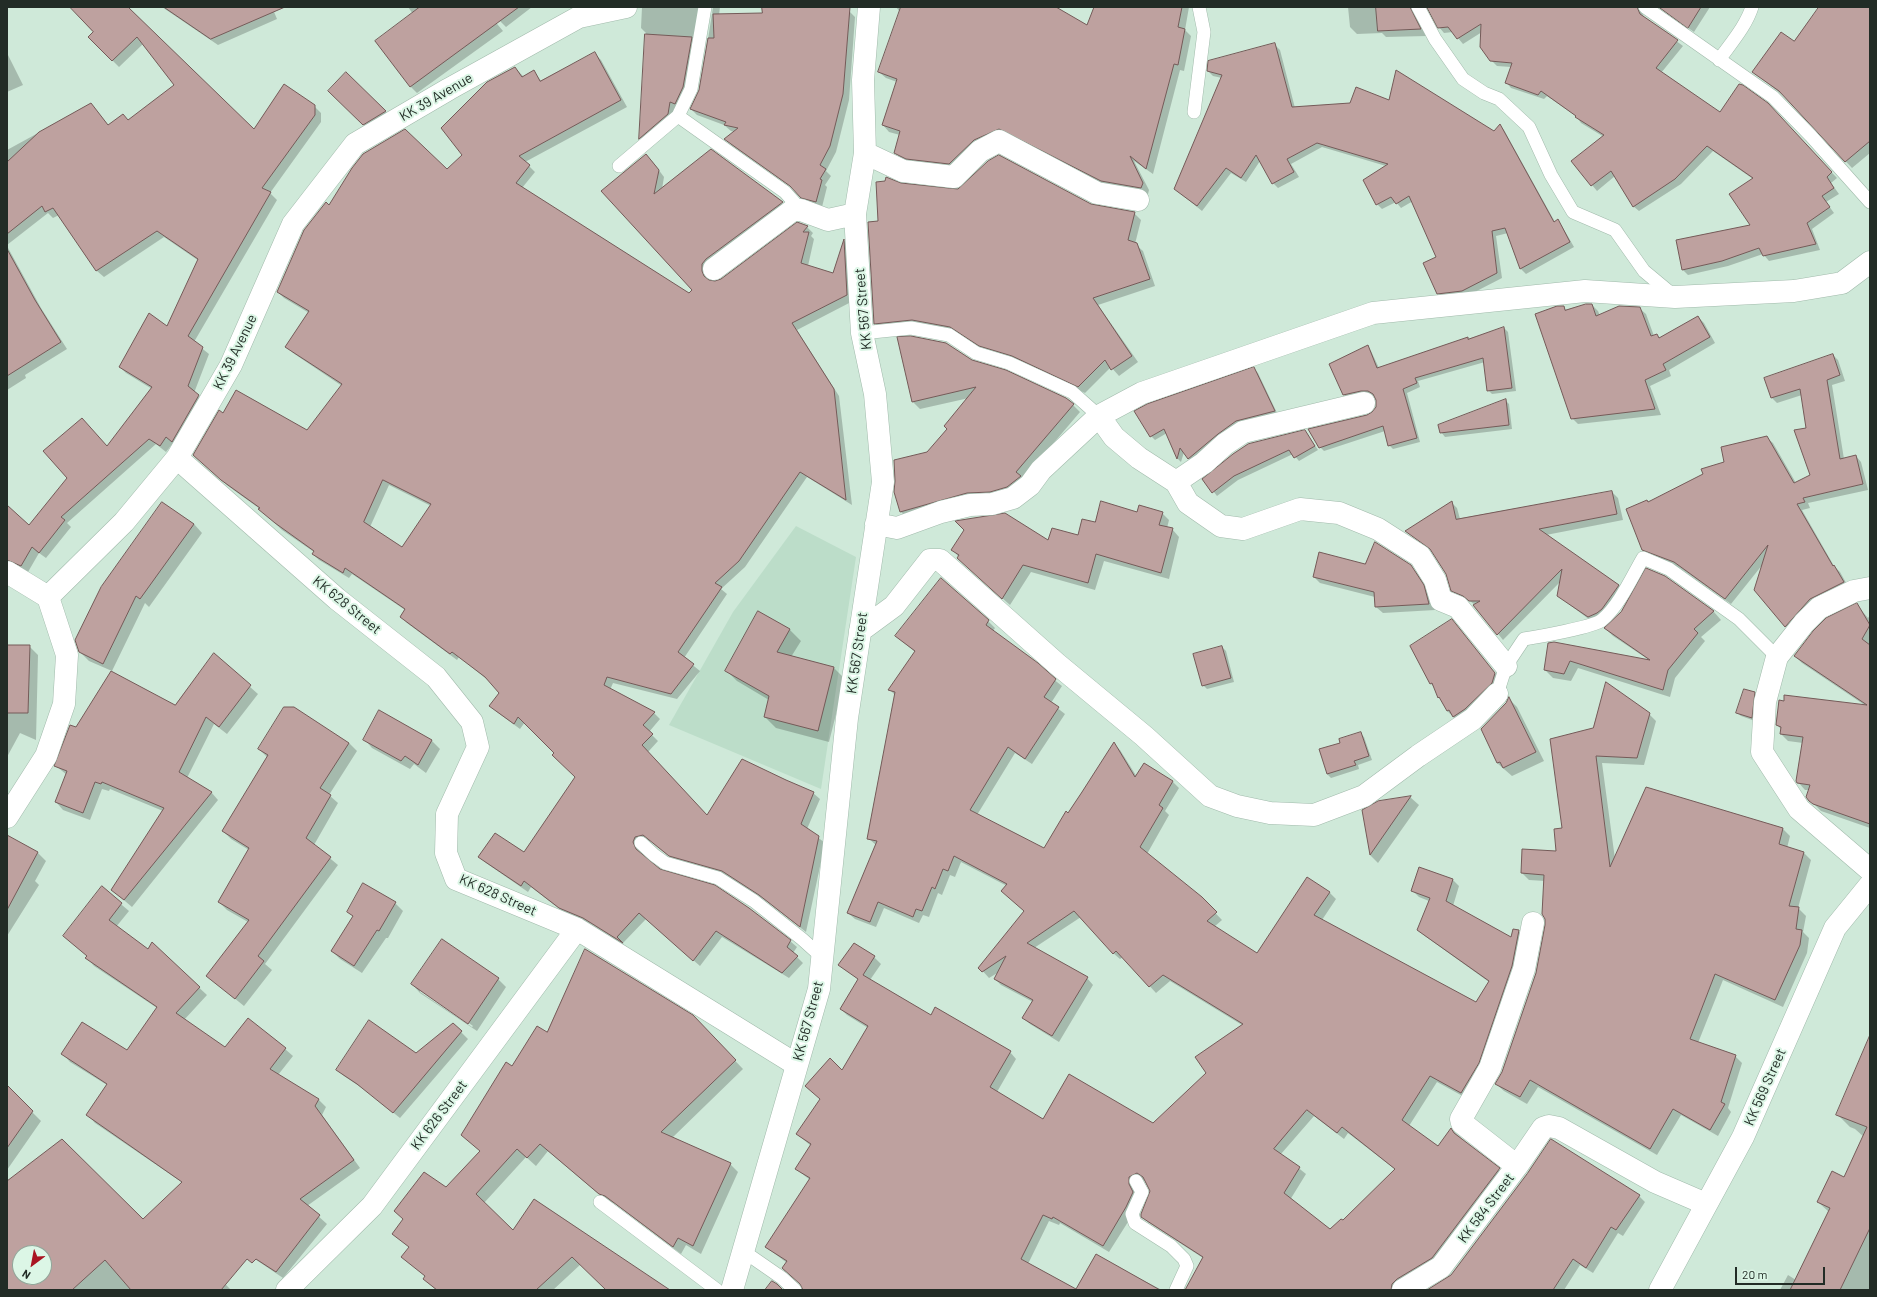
<!DOCTYPE html>
<html>
<head>
<meta charset="utf-8">
<style>
  body { margin:0 }
  #map { position:relative; width:1877px; height:1297px; overflow:hidden; background:#cfe9d9; font-family:Barlow,sans-serif }
  canvas { display:block }
  .frame { position:absolute; inset:0; border:8px solid #222c26; pointer-events:none }
  .north { position:absolute; left:12px; top:1245px; width:40px; height:40px; box-sizing:border-box; background:#dcf6e6; border:1px solid #92a599; border-radius:50%; rotate:212deg; font-size:11px; font-weight:700; line-height:16px; text-align:center; color:#222c26 }
  .north::after { content:''; display:block; margin:auto; width:14px; height:18px; background:#a91422; clip-path:polygon(50% 0,100% 100%,50% 72%,0 100%) }
  .scale { position:absolute; left:1735px; top:1267px; width:90px; height:18px; box-sizing:border-box; border:2px solid #222c26; border-top:0; padding-left:5px; font-size:12px; line-height:14px; white-space:nowrap; color:#222c26; -webkit-text-stroke:3px #dcf6e6; paint-order:stroke }
</style>
</head>
<body>
<div id="map">
<canvas width="1877" height="1297"></canvas>
<div class="frame"></div>
<div class="north">N</div>
<div class="scale">20 m</div>
</div>
<script>
const c = document.querySelector('canvas').getContext('2d');
c.lineJoin = 'round';
function fillPath(path, color) {
  c.fillStyle = color;
  c.fill(path, 'evenodd');
}
function stroke(path, color, width, dash) {
  c.strokeStyle = color;
  c.lineWidth = width;
  c.lineCap = dash ? 'butt' : 'round';
  c.setLineDash(dash || []);
  c.stroke(path);
}
function label(font, color, halo, rows, align = 'center') {
  c.font = font + ' Barlow,sans-serif';
  c.lineWidth = 4;
  c.setLineDash([]);
  c.textBaseline = 'middle';
  c.strokeStyle = halo;
  c.fillStyle = color;
  for (const [text, x, y, turn = 0] of rows) {
    c.save();
    c.translate(x, y);
    c.rotate((+turn || 0) * Math.PI / 180);
    c.textAlign = isNaN(turn) ? turn : align;
    if (halo) c.strokeText(text, 0, 0);
    c.fillText(text, 0, 0);
    c.restore();
  }
}
const built = new Path2D(`
  M796,526l60,31 -35,232 -152,-64 64,-113z`);
const shadow = new Path2D(`
  M89,7h38l127,123 60,-24 7,7v9l-51,71 7,7 -83,142 15,12 -15,39 11,9 -39,50 -10,-8 -89,79 4,4 -25,31 -7,-5 -11,19 -13,-6 -8,-1v-58l22,19 79,-79 44,-58 -26,-16 -6,-6 47,-39 32,-67 -35,-24 -60,40 -7,-6 -38,-56 -6,3 -5,-5 -41,32v-95l84,-46 18,22 20,-5 46,-36 -32,-41 -24,23 -30,-30 6,-5z
  M162,7h110l5,12 -59,26z
  M408,7h75l20,24 -86,62 -7,-7 3,-72z
  M497,7h35l-26,20 -6,-6z
  M642,7h65l-18,86 -16,27 -28,24 -5,-6 6,-105 -5,-5z
  M713,7h7l-1,8 44,-2 42,-6 44,4 6,6 -6,83 -13,52 -10,19 5,5 -6,9 2,2 -5,20 -14,-4 -13,-13 -64,-45 -5,-6 9,-7 -4,-1 -7,-6 -27,-10 -6,-6 9,-18z
  M896,7h158l34,19 7,-19h94l-4,23 6,6 -7,35 -4,-1 -27,104 -19,-13 15,29 -1,4 -39,-7 -102,-52 -51,35 -42,-5 -13,-6 -6,-7 5,-17 -11,-3 -6,-7 14,-43 -11,-4 -7,-6 21,-60z
  M1348,7h67l12,29 -41,1 -4,-4 -25,1 -7,-7z
  M1428,7h216l-2,6 2,4 39,29 -22,27 59,41 47,-10 70,74 -6,5 8,11 -13,8 8,11 -22,16 8,21 -51,11 -6,-7 -35,12 -40,9 -6,-6 70,-43 1,-47 -40,-28 -32,33 -42,27 -6,-5 -18,-30 -18,15 -24,-29 31,-25 -23,-14 -5,-7 -29,-20 -3,3 -33,-11 -5,-6 5,-15 -14,-1 -6,-6 -9,-28 -19,12 -10,-12 -9,1 -5,-6z
  M1658,7h52l-16,25z
  M1820,7h50v146l-18,15 -67,-71 -32,-25 41,-29z
  M1275,45l5,5 15,58 95,-7 104,31 6,-7 4,5 51,92 2,-1 5,5 12,21 -48,27 -5,-5 -13,-36 -12,3 6,42 -35,18 -24,2 -5,-5v-36l-25,-56 -12,7 -5,-6 -14,7 -5,-5 9,-38 -64,-19 -31,17 8,13 -21,11 -5,-5 -13,-22 -14,21 -15,-9 -29,38 -27,-22 47,-111 -9,-2 -5,-5z
  M7,53l16,32 -16,7z
  M594,53l7,7 26,47 -102,55 10,10 -13,16 167,107 4,-5 -91,-99 50,-30 12,16 -2,12 49,-38 77,58 -80,62 1,10 6,1 7,-2 85,-53 6,6 -2,3 3,3 -6,27 26,8 10,-33 6,5 3,55 -56,29 42,66 13,109 -45,-28 -62,90 -24,22 6,5 -43,64 16,13 -23,28 -64,-16 -3,7 44,23 6,6 -11,13 9,9 -10,11 59,64 106,-23 7,6 -13,30 18,14 -19,89 -40,-31 -37,-24 -53,-15 -26,-21 -8,2 -3,5 2,7 19,16 130,70 7,6 -4,6 10,10 -14,15 -67,-41 -22,29 -54,-47 -23,24 1,2 -33,-21 -25,-10 -35,-27 -3,5 -42,-29 -6,-6 44,-4 52,-76 -20,-24 -31,-31 -5,7 -23,-17 -6,-6 9,-13 -11,-12 -30,-24 -2,3 -50,-37 -6,-7 4,-6 -53,-36 -3,4 -30,-18 -6,-6 1,-2 -32,-22 -22,-21 -32,-23 -28,-25 23,-47 84,17 35,-45 -49,-33 -6,-7 22,-33 -25,-15 -6,-6 52,-85 117,-37 16,-14 52,-88 9,9 9,-6 9,11zM389,485l42,21 -29,42 -32,-21z
  M346,74l40,38 8,8 -22,13 -35,-34z
  M901,184l190,21 43,8 7,7 -6,24 8,7 12,35 -57,19 40,57 -19,14 -8,-9 -26,26 -65,-31 -33,-10 -29,-19 -77,-3 -6,-7 4,-101z
  M7,246l34,62 26,41 -42,26 1,3 -19,12z
  M1592,305l6,6 2,5 39,-8 7,6 8,22 3,-1 3,4 38,-22 6,6 11,20 -46,27 2,6 -21,10 11,29 -83,9 -6,-6 -9,-111 4,4z
  M1504,328l4,4 8,59 -24,3 -4,-4 -3,-28 -67,19 2,6 -13,6 13,49 -27,7 -4,-4 -4,-14 -61,20 -4,-4 53,-34 4,-6v-8l-4,-4 -7,-1 -18,5 -4,-4 23,-48 4,4 8,17 89,-30 1,2z
  M1833,355l5,5 7,21 -13,4 12,74 12,-3 5,6 7,28 -60,13 2,5 -8,2 32,56 6,6 9,16 -58,44 -36,-42 8,-26 -32,40 -51,-36 -31,-13 -6,-5 6,-47 76,-40 42,-25 6,5 23,40 16,-7 -10,-81 -25,8 -5,-5z
  M971,361l102,44 7,7 -57,67 4,5 -119,35 -7,-7 26,-59 21,-24 21,-31 -49,11 -7,-7z
  M1254,369l4,4 20,42 -86,47 -8,-10 -3,10 -3,-3 -11,-26 -12,7 -4,-4z
  M1505,400l4,4 3,25 -67,8 -4,-5z
  M1305,431l13,19 -19,11 -6,-7 -55,26 -21,16 -13,-17z
  M1612,492l6,6 5,22 -77,15 73,50 5,6 -30,32 -36,-27 2,-14 -57,58 -28,-35 -5,-4 -12,-5 -6,-6 -5,-17 -14,-21 -27,-21 45,-29 6,6 3,11z
  M162,503l32,21 8,9 -53,74 -4,-4 -33,68 -23,-10 -9,-9z
  M1138,513h24l7,7 -2,8 5,1 7,8 -10,42 -65,-18 -9,29 -64,-18 -21,33 -45,-40 -12,-15 96,-9 30,-5 17,-13z
  M1365,565l45,1 7,7 13,20 5,17 -52,3 -7,-6 -1,-10 -55,-14 -6,-6z
  M1665,577l49,35 7,8 -20,17 4,4 -30,37 -5,19 -92,-29 -7,13 -18,-3 -8,-8 4,-26 100,16 -36,-24 -8,-8z
  M1857,605l11,13 2,-3v213l-49,-17 -7,-7 -5,-14h-4l-7,-8 5,-39 -15,-2 -7,-7v-5l-4,-4 89,-19 -64,-43 -7,-7z
  M759,613l31,17 11,11 -10,16 43,11 11,11 -16,63 -53,-14 -11,-11 4,-17 -32,-19 -11,-11z
  M988,621l7,7 -2,3 69,55 -11,17 14,11 -33,50 -17,-11 -38,62 67,34 70,-105 6,6 17,27 8,-13 28,18 6,6 -14,23 4,4 -22,39 53,43 22,23 -8,7 43,28 50,-77 23,15 6,6 -14,21 154,83 13,-21 -64,-46 -7,-6 11,-29 -10,-4 -6,-6 7,-22 33,11 6,6 -6,20 59,33 6,-8 7,6 -57,162 -31,-17 -28,44 30,21 12,-18 54,47 -66,88 -40,26h-213l17,-32 -54,-35 -7,-6 9,-25 -7,-12h-5l-4,12 -2,22 -24,38 -49,-29 -1,2 -10,-4 -21,43 47,26h-272l-1,-5 -15,-22 -21,-16 44,-67 -14,-11 15,-23 -14,-12 46,-63 25,-43 -21,-13 -6,-6 18,-29 -19,-15 34,-8 7,7 -11,16 61,36 79,36 6,7 -19,33 47,28 109,5 54,-52 35,-48 -72,-44 -14,12 -33,-36 -3,2 -7,-6 -32,-36 -47,31 53,30 6,7 -34,57 -29,-18 -7,-6 10,-16 -32,-17 -6,-6 4,-7 -10,6 -9,-10 45,-56 -23,-21 5,-5 -46,-24 -6,15 -5,-2 -8,20 -4,-2 -9,24 -6,-2 -4,8 -35,-15 -8,19 -21,-8 -7,-6 28,-68 -8,-7 27,-143 -5,-5 25,-38 -19,-16zM1314,1116l30,23 4,-6 48,37 -53,51 -13,9 -40,-30 16,-26 -25,-20z
  M1455,624l44,54 -3,9 -38,34 -11,-10 -12,-23 -4,-4z
  M7,646h22l9,9 -2,85 -16,-7 -13,24z
  M1222,647l4,4 8,31 -27,7 -4,-4z
  M214,655l44,39 -31,40 -13,-10 -27,54 24,14 7,8 -86,107 -20,-17 51,-79 -53,-22 -1,2 -7,-2 -12,31 -27,-10 -7,-8 11,-27 -11,-9 20,-37 99,-22z
  M1754,693l4,4 -3,24 -14,-5 -4,-3z
  M1509,699l8,8 27,54 -32,15 -15,-13 10,-60z
  M380,711l52,30 8,8 -14,24 -12,-9 -4,5 -38,-21 -8,-9z
  M1649,714l7,7 -12,44 -42,-2 13,96 32,-71 136,41 7,7 -3,12 17,5 7,7 -13,48 8,8 -3,16 6,6 -2,15 -24,54 -60,-27 -25,63 37,13 7,7 -14,45 3,4 -13,24 -37,-21 -24,40 -119,-68 -11,17 -23,-13 -8,-7 7,-12 34,-99 9,-48 -1,-44 -16,-1 -7,-7 35,-20 6,-24 -12,-89z
  M1360,733l4,4 8,23 -14,5 1,4 -28,9 -4,-4 14,-31z
  M349,743l8,8 -28,44 9,8 -24,42 24,20 -73,99 7,6 -28,36 -37,-30 41,-54 -21,-12 -8,-8 30,-52 -18,-11 -8,-8 45,-73 -9,-9z
  M1410,797l9,8 -41,58 -8,-8 -7,-44 16,-9z
  M7,841l30,11 9,9 -11,20 4,4 -32,51z
  M102,888l27,23 -13,16 33,23 3,-6 55,51 -23,25 41,29h60l8,7 -15,19 41,25 7,7 -4,8 38,53 -53,38 20,18 -44,54 -108,-73 8,-22 -88,-60 -7,-8 19,-30 -37,-23 -7,-8 64,-2 30,-44 -63,-42 -7,-8 1,-2 -24,-20z
  M395,903l8,8 -15,27h-2l-24,35 -22,-14 -8,-8 22,-34 -6,-5z
  M498,979l8,8 -29,44 -57,-38 -8,-9zM420,989l53,37 -1,1 -52,-35z
  M453,1024l15,15 -68,79 -35,-28 -21,-14 -7,-6 79,-16z
  M701,1025l42,44 -71,69 58,26 8,8 -37,82 -15,-9 -5,9 -67,-51 -6,-1 -60,-51 -12,15 -10,-9 -42,46 29,29 140,58h-46l-26,-26 -28,26h-117l-12,-11 2,-2 -23,-20 7,-9 -16,-14 53,-46 34,-36 -19,-17 50,-68 36,-33z
  M1870,1062v228h-90l8,-15 8,5 33,-68 -11,-10 27,-23 19,-42 -9,-8 -5,-2 -12,-12z
  M8,1088l33,33 -34,49v-81z
  M7,1182l136,39 20,-2 68,71h-224zM20,1253h24v24h-24z
  M1639,1196l6,6 -22,34 -5,-3 -25,40 -13,-8 -16,25h-136z
  M1096,1256l66,34h-85z`);
const building = new Path2D(`
  M70,7h58l126,122 30,-45 31,21v10l-53,73 9,4 -83,144 15,11 -15,39 11,9 -27,47 -6,-5 -6,9 -11,-7 -88,78 4,3 -26,33 -7,-6 -11,19 -14,-6v-55l22,20 38,-47 -24,-27 39,-33 25,28 45,-59 -33,-20 30,-54 18,13 31,-67 -41,-28 -61,40 -43,-63 -8,4 -3,-6 -35,28v-72l32,-30 52,-29 17,22 15,-11 5,6 46,-35 -37,-48 -25,24 -24,-24 5,-5z
  M164,7h121l-74,32z
  M420,7h99l-109,80 -35,-46z
  M762,7h88l-7,87 -13,52 -10,19 6,4 -6,10 2,1 -6,22 -15,-4 -11,-12 -66,-47 14,-11 -14,-3 2,-3 -36,-13 9,-19 9,-52h6l-1,-24 49,-1z
  M901,7h155l31,18 7,-18h88l-4,20 7,2 -7,36 -4,-1 -28,105 -16,-13 13,27 -2,5 -40,-7 -102,-52 -25,11 -25,24 -43,-5 -12,-6 6,-22 -18,-6 15,-46 -19,-7z
  M1376,7h34l11,22 -43,2z
  M1427,7h210l3,7 38,26 -22,28 64,44 19,-28 4,1 25,18 64,69 -5,5 7,11 -12,8 8,11 -23,16 9,21 -53,12 -4,-8 -37,13 -40,9 -6,-30 74,-15 -21,-31 24,-16 -46,-32 -32,33 -42,28 -22,-36 -20,15 -20,-25 33,-26 -29,-18 1,-1 -35,-25 -3,4 -33,-12 7,-20 -22,-2 -10,-14 1,-23 -24,15 -9,-12 -10,1z
  M1659,7h42l-13,21z
  M1819,7h51v134l-25,21 -66,-71 -27,-19 29,-40 13,9z
  M645,34l47,3 -9,50 -8,17 -5,-2 -2,12 -29,25z
  M1275,43l17,64 58,-4 6,-16 33,13 7,-30 98,61 6,-7 54,98 4,-3 12,23 -50,27 -15,-41 -13,3 5,42 -35,18 -25,3 -14,-31 13,-6 -27,-61 -13,8 -5,-7 -15,8 -13,-25 25,-16 -71,-21 -30,16 7,13 -22,12 -16,-29 -15,23 -15,-10 -29,38 -23,-17 48,-114 -15,-4 1,-10z
  M595,52l26,48 -102,56 11,9 -14,18 173,110 3,-3 -91,-99 45,-37 13,16 -5,24 57,-45 72,53 -77,57 -4,5v7l2,5 5,4 6,1 6,-2 76,-57 11,4 -5,6h6l-8,31 32,10 11,-34 3,56 -55,28 42,66 12,111 -46,-28 -61,89 -24,22 7,4 -44,65 16,12 -23,30 -64,-17 -3,8 51,27 -12,13 10,9 -11,11 65,70 35,-56 44,21 28,12 -13,32 18,12 -19,91 -41,-32 -37,-24 -53,-15 -26,-21 -8,2 -2,5 3,7 24,20 55,16 34,23 42,32 -4,7 11,9 -16,17 -66,-42 -23,30 -54,-48 -22,24 6,6 -40,-25 -24,-10 -35,-27 -3,5 -43,-29 17,-24 29,19 51,-75 -23,-22 2,-2 -36,-36 -4,7 -25,-18 10,-13 -14,-16 -33,-25 -2,2 -50,-37 5,-8 -60,-41 -2,5 -31,-19 2,-3 -39,-28 -17,-14 2,-1 -39,-28 -28,-25 26,-45 4,3 13,-23 71,40 35,-46 -57,-37 24,-36 -32,-19 27,-62 22,-28 3,3 23,-37 11,-14 42,-25 42,40 15,-14 -21,-27 46,-46 28,-15 7,10 12,-7 6,11zM383,480l48,24 -29,43 -38,-25z
  M346,72l40,39 -23,14 -35,-34z
  M999,155l92,49 44,8 -7,28 9,3 13,36 -57,19 39,58 -21,14 -6,-10 -27,27 -66,-31 -33,-10 -29,-19 -38,-7 -38,4 -6,-102 10,-1 -2,-39 9,-1 1,-4 15,6 57,6 30,-28z
  M7,249l28,51 26,42 -54,34z
  M1586,304h6l4,12 23,-10 21,1 11,29 6,-2 2,4 39,-22 12,21 -47,27 3,6 -21,10 10,29 -84,10 -36,-105 22,-8h7l1,4z
  M1504,327l8,61 -25,3 -4,-33 -68,20 2,5 -14,6 14,49 -29,8 -5,-20 -64,22 -11,-19 59,-14 5,-3 4,-5v-7l-3,-6 -5,-3h-7l-18,4 -14,-31 39,-19 9,23 91,-31v2z
  M911,336l35,7 26,17 34,10 60,28 8,6 -58,68 5,4 -14,11 -17,5 -23,1 -67,19 -6,-20 1,-11 -1,-21 33,-8 20,-23 -3,-3 32,-39 -64,15 -15,-65z
  M1833,354l7,21 -13,5 13,79 16,-4 7,29 -60,14 2,4 -8,2 36,62 1,-1 10,17 -34,17 -25,28 -31,-37 14,-45 -43,54 -51,-37 -32,-12 -16,-41 21,-9 1,2 55,-28 -2,-5 23,-7 -3,-15 46,-11 27,47 16,-8 -16,-45 12,-2 -6,-39 -29,9 -7,-20z
  M1254,367l21,44 -39,10 -18,13 -30,25 -8,-11 -3,11 -13,-30 -14,8 -16,-26 13,-7z
  M1506,399l3,26 -69,8 -2,-8z
  M1305,430l10,16 -21,12 -5,-8 -55,26 -22,17 -10,-14 31,-25 15,-10z
  M1612,491l5,23 -78,15 80,56 -17,24 -5,4 -9,4 -31,-21 5,-27 -65,66 -24,-30 7,-4h-11l-6,-5 -12,-5 -5,-17 -16,-25 -25,-18 47,-30 4,18z
  M1101,501l36,11 2,-7 24,7 -4,13 14,3 -12,45 -65,-19 -8,29 -65,-18 -21,34 -45,-41 2,-3 -8,-5 13,-20 -9,-9 50,-8 43,27 4,-12 26,7 4,-16 13,3z
  M162,502l32,22 -54,75 -4,-3 -33,68 -24,-12 -4,-12 26,-53z
  M1375,542l36,23 13,20 5,19 -54,3 -1,-15 -61,-15 6,-25 46,12z
  M1646,568l19,8 49,35 -20,18 4,4 -30,37 -5,20 -93,-29 -6,13 -20,-4 4,-27 6,-1 96,18 -46,-32 17,-16z
  M941,578l48,42 -3,5 52,38 18,16 -12,18 15,10 -34,52 -17,-12 -38,63 74,38 22,-37 2,2 14,-21 32,-50 21,35 9,-14 29,18 -14,24 4,3 -23,39 62,50 15,15 -10,9 50,32 50,-76 23,15 -16,23 162,87 13,-21 -72,-51 13,-32 -19,-7 8,-24 34,12 -7,22 65,36 2,-8 6,1 -7,36 -33,97 -18,30 -31,-17 -28,44 36,26 13,-18 3,5 46,35 -68,90 -35,21 -5,5 -1,6h-206l18,-33 -62,-40v-3l9,-23 -7,-14 -6,-4 -8,4v7l4,8 -7,15 -23,39 -50,-29 -1,2 -9,-4 -22,44 55,30 20,-35 64,36h-357l-3,-6 -18,-16 5,-7 -22,-14 45,-69 -15,-9 16,-25 -15,-10 24,-35 -15,-13 25,-28 12,12 26,-44 -28,-17 18,-30 -20,-14 16,-22 21,13 -12,19 68,40 4,-8 76,44 -21,36 53,32 26,-45 84,49 53,-50 -11,-16 48,-33 -80,-49 -14,12 -33,-36 -3,3 -39,-43 -47,32 61,34 -36,59 -30,-18 11,-18 -39,-21 12,-23 -24,16 -4,-4 46,-57 -23,-20 6,-7 -53,-28 -6,15 -5,-2 -8,20 -3,-2 -10,24 -6,-2 -3,8 -35,-15 -8,20 -23,-9 30,-72 -10,-2 28,-147 -7,-2 27,-39 -20,-15zM1307,1110l30,23 5,-6 53,42 -52,51 -2,-1 -11,10 -46,-36 16,-26 -26,-18z
  M1857,603l13,22 -8,14 8,6v179l-57,-20 -4,-3 -3,-4 4,-12 -13,-2 -1,-2 7,-44 -23,-3 1,-7 -5,-2 3,-25 5,1v-6l83,10 -73,-49 19,-25 13,-13z
  M758,611l32,18 -13,23 57,15 -16,64 -54,-14 5,-21 -44,-25z
  M1452,619l43,54 -3,10 -27,26 -12,8 -4,-7 -2,1 -8,-14 -1,1 -6,-15 -2,1 -20,-38z
  M7,645h23l-2,68h-21z
  M1222,646l9,32 -29,8 -9,-32z
  M214,653l37,32 -32,42 -13,-10 -27,55 33,20 -88,108 -13,-10 53,-82 -62,-26 -1,2 -6,-2 -12,31 -28,-11 12,-31 -13,-5 16,-41 6,2 35,-56 64,34z
  M1606,682l44,31 -13,45 -41,-2 14,111 36,-80 137,41 -4,16 25,8 -15,54 10,1 -3,22 6,1 -2,15 -25,55 -60,-26 -25,65 46,16 -15,47 4,2 -15,26 -37,-21 -23,40 -120,-69 -10,17 -25,-13 7,-12 34,-99 9,-48v-6l-3,-5 2,-39 -23,-2 1,-24 34,2 -2,-22 8,-1 -12,-89 43,-11z
  M1744,689l11,3 -3,26 -16,-5z
  M1509,697l27,55 -33,16 -3,-6 -3,1 -16,-34 25,-26z
  M284,707h10l55,36 -29,45 11,7 -25,43 25,19 -73,99 6,5 -29,38 -29,-23 43,-56 -31,-18 31,-54 -27,-17 46,-76 -10,-6z
  M379,710l53,30 -14,25 -13,-9 -4,5 -38,-21z
  M1361,732l8,24 -15,5 2,4 -29,9 -8,-25 21,-6 -1,-4z
  M1411,796l-41,59 -8,-45 16,-9z
  M7,835l31,17 -31,58z
  M363,883l33,19 -17,29 -2,-1 -23,36 -23,-15 22,-35 -6,-4z
  M102,886l20,17 -13,17 39,29 4,-7 48,45 -24,26 49,34 23,-29 38,30 -16,21 49,30 -4,7 39,54 -54,39 20,16 -44,57 -20,-13 -4,4 -5,-4 -26,31h-90l-26,-30 -33,30h-65v-109l55,-42 81,80 39,-37 -96,-67 21,-31 -46,-30 21,-32 45,28 30,-43 -72,-49 2,-2 -24,-20zM20,1253h24v24h-24z
  M442,939l57,39 -31,46 -57,-40z
  M585,949l108,66 43,45 -75,72 70,31 -38,83 -15,-8 -5,9 -68,-51 -6,-2 -59,-50 -13,14 -10,-9 -41,45 37,36 21,-31 136,91h-64l-34,-33 -36,33h-99l-14,-11 2,-3 -24,-19 8,-10 -17,-13 11,-15 -9,-8 30,-39 22,15 34,-36 -19,-16 45,-73 6,4 25,-40 10,6z
  M369,1020l47,33 37,-30 9,8 -69,82 -36,-29 -21,-14z
  M1870,1035v193l-30,62h-50l40,-82 -13,-6 15,-31 12,6 23,-50 -31,-12z
  M7,1085l26,26 -26,37z
  M1551,1139l89,56 -24,35 -5,-3 -25,41 -13,-9 -20,31h-126l24,-15 76,-101z
  M772,1281l5,3 6,6h-18z`);
const service = new Path2D(`
  M1418,7l17,32 28,40 21,14 15,6 30,28 22,48 22,37 42,18 29,41 30,25
  M1645,7l128,90 38,39 59,66
  M1719,60c12,-17 27,-34 33,-53
  M1194,112l10,-80 -5,-25
  M678,116l107,76 16,18
  M619,166l59,-50 13,-27 14,-82
  M862,333l49,-5 38,7 27,18 33,10 63,29 27,24
  M1497,694l9,-28 18,-27c13,-2 70,-12 78,-19 17,-14 30,-43 41,-62l26,11 70,50 38,38
  M641,843l13,12 11,8 53,15 36,23 48,38 20,18
  M1136,1181l6,11 -10,22 3,9 36,23 13,13 3,7 -11,24
  M600,1202l117,88
  M743,1251l39,27 13,12`);
const minor = new Path2D(`
  M865,153l38,18 51,6 26,-26 19,-10 98,52 41,7
  M714,269l79,-59h8l27,10 27,-6
  M1099,416l15,21 25,21 37,24 12,21 33,23 22,3 57,-20 39,4 39,16 42,27 15,24 6,20 17,7 48,59
  M177,458l160,141 99,78 36,45 6,25 -31,67 -1,39 10,26 121,50 220,136
  M1176,482l28,-19 21,-19 18,-12 121,-29
  M876,524l21,4 44,-16 29,-7 22,-1 21,-6 17,-13 11,-15 58,-54 43,-23 231,-80 212,-22 90,6 119,-6 48,-8 28,-21
  M7,572l41,25
  M1870,588l-16,3 -35,17 -15,15 -27,34 -12,45 -3,50 37,57 71,61
  M48,597l76,-75 53,-64 54,-93 62,-141 62,-80 94,-55 130,-72 47,-10
  M860,631l34,-25 36,-46h10l117,104 87,72 66,60 27,10 33,7 44,2 50,-19 54,-40 55,-37 24,-25
  M7,817l39,-61 18,-52 3,-49 -19,-58
  M1517,1166l26,-38 6,-2 10,2 96,54 51,22
  M287,1290l85,-84 205,-277
  M732,1290l87,-301 28,-271 36,-236 -8,-88 -13,-61 -7,-119 10,-61 -2,-73 6,-73
  M1403,1290l38,-23 76,-101 -55,-43 -1,-4 29,-51 34,-99 9,-46
  M1660,1290l83,-153 92,-209 35,-43`);
const streetNames = [
  ["KK 39 Avenue",436,97,-30],
  ["KK 567 Street",863,309,-95],
  ["KK 39 Avenue",235,352,-64],
  ["KK 628 Street",347,605,39],
  ["KK 567 Street",857,653,-82],
  ["KK 628 Street",498,895,24],
  ["KK 567 Street",808,1021,-75],
  ["KK 569 Street",1765,1087,-66],
  ["KK 626 Street",439,1115,-53],
  ["KK 584 Street",1486,1208,-53]
];
fillPath(built, '#bcddc9');
fillPath(shadow, '#0003');
fillPath(building, '#bea19f');
stroke(building, '#745a58', 1);
stroke(service, '#a1baab', 14);
stroke(minor, '#a1baab', 23);
stroke(service, '#fff', 13);
stroke(minor, '#fff', 22);
label('14px', '#222c26', '#dcf6e6', streetNames);
</script>
</body>
</html>
